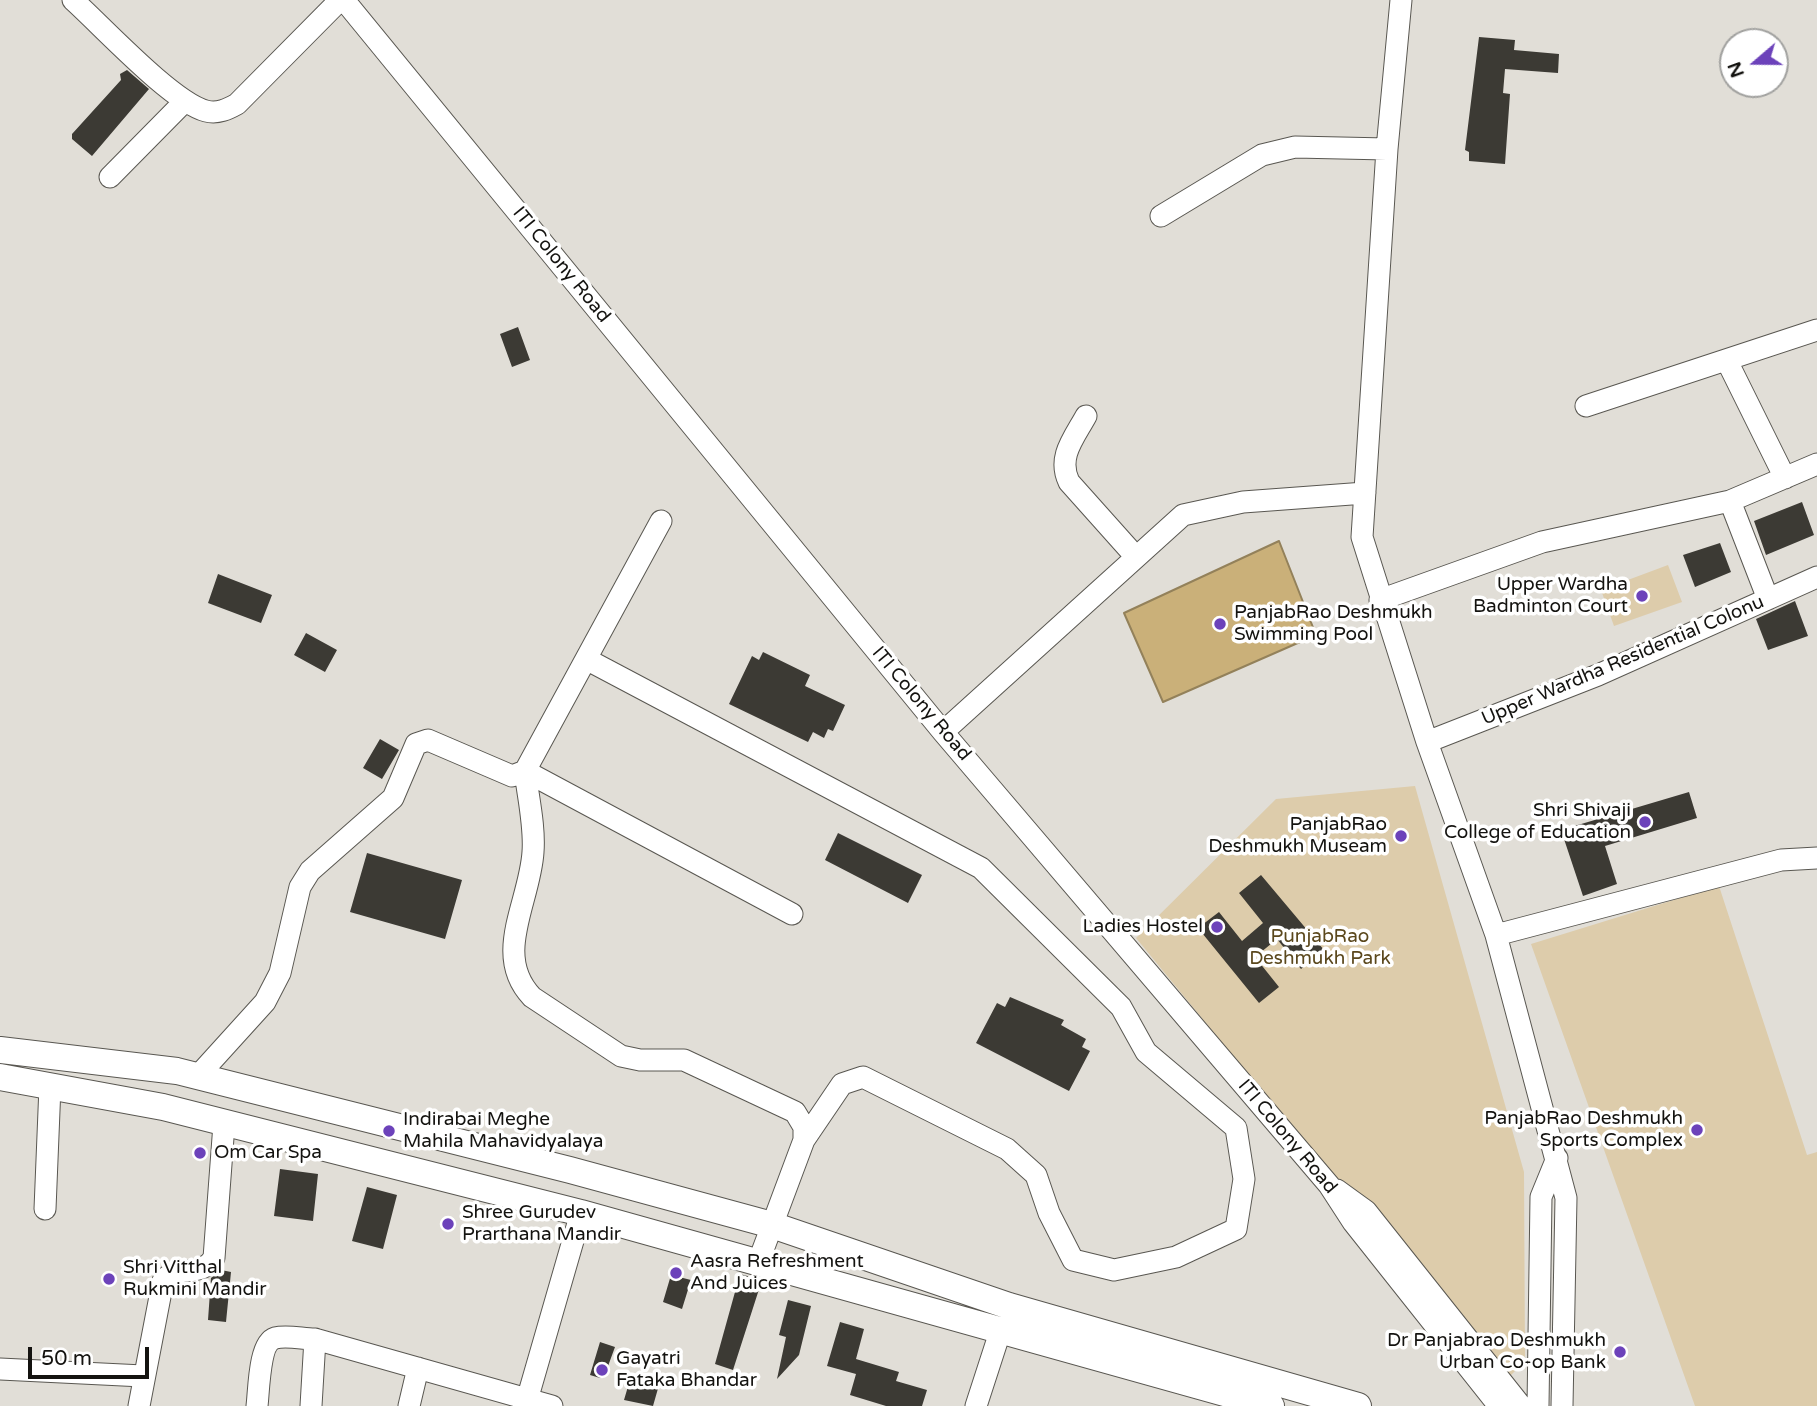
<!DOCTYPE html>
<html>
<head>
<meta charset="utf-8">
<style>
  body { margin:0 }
  #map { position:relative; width:1817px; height:1406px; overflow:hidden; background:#e1ded7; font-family:"Varela Round",sans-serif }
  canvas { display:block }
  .north { position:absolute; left:1719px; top:28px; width:70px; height:70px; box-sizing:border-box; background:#fff; border:2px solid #a1a19f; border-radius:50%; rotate:250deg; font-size:19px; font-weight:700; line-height:28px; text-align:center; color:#141310 }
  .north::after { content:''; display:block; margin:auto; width:24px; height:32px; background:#6c42ba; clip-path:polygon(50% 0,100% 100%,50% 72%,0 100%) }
  .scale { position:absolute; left:28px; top:1347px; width:121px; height:32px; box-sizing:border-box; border:4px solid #141310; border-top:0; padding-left:9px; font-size:21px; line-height:24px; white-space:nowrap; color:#141310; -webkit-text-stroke:5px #fff; paint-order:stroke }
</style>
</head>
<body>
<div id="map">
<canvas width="1817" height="1406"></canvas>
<div class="north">N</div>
<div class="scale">50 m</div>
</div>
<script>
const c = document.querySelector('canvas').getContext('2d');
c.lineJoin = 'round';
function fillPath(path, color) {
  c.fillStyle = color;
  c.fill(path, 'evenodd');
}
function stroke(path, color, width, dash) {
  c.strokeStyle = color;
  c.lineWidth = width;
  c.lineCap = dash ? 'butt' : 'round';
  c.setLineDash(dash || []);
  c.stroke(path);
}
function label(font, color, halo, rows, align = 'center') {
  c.font = font + ' "Varela Round",sans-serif';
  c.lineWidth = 7;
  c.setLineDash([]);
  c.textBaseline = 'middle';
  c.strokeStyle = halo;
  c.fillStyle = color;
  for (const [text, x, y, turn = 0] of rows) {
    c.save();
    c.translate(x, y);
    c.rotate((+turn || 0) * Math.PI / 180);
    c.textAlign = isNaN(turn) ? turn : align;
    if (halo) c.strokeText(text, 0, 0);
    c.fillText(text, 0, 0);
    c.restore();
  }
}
const green = new Path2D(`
  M1668,565l14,37 -68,24 -13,-36z
  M1415,786l109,386 1,189 -14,14 -17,-1 -358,-436 140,-139z
  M1719,886l88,269 10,-3v254h-122l-164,-462z`);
const water = new Path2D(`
  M1279,541l37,94 -153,67 -39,-89z`);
const building = new Path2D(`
  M1479,37l36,3 -1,10 45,4 -1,19 -53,-4 -2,24 7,1 -5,70 -36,-3v-9l-4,-2z
  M127,70l22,19 -57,67 -20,-17v-5l49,-54 -1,-6z
  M518,327l12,33 -18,7 -12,-33z
  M1802,502l12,33 -48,20 -12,-34z
  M1720,543l11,29 -36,15 -12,-32z
  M218,574l54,21 -11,28 -53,-20z
  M1795,601l13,35 -40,14 -12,-31z
  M306,633l31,17 -12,22 -31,-17z
  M763,652l47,23 -5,11 40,19 -12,26 -5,-2 -4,9 -11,-6 -5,10 -79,-38 23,-48 7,4z
  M380,739l19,11 -17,29 -19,-11z
  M1689,792l8,26 -92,28 12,38 -34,12 -22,-66z
  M838,833l84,42 -14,28 -83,-43z
  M367,853l95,27 -17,59 -95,-27z
  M1261,875l63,75 -23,19 -24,-30 -22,18 24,30 -20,16 -61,-75 21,-16 23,29 21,-18 -24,-30z
  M1010,997l54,23 -3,5 25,14 -4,8 8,4 -21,40 -93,-48 21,-40 8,4z
  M280,1169l38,5 -5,47 -39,-5z
  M367,1187l30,8 -14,54 -31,-8z
  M221,1270l10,2 -5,50 -18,-2 3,-42z
  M740,1274l22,6 -29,90 -18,-6z
  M671,1275l20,5 -9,29 -19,-7z
  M788,1300l23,6 -12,49 -22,24 9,-42 -7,-2z
  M840,1322l24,7 -8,30 43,13 -3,9 31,9 -5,16h-36l-36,-11 6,-21 -29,-8z
  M600,1342l15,5 -11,30 -4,1 -10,-3z
  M647,1374l14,4 -8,28 -29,-6 5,-17 14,4z`);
const minor = new Path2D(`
  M73,0c30,27 99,102 133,111 12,3 22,-2 31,-7l103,-104
  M344,0l599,732 386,453 24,37 146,184
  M1401,0l-14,149 -25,388 65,205 69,193 70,263 -4,208
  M110,177l74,-75
  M1161,216l101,-61 33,-8 92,2
  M1727,361l58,117
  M1586,406l231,-76
  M1086,416c-12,22 -29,41 -17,66l67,75
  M1730,501l38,98
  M1380,600l162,-58 188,-41 87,-37
  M586,659l395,209 140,139 25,45 90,76 8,51 -8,50 -60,28 -62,13 -41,-10 -24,-47 -13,-38 -29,-26 -144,-72 -21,7 -38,56 -46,123
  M943,732l240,-217 60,-13 122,-9
  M1427,742l171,-67 219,-98
  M792,914l-267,-143c3,26 10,55 8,81 -3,50 -41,103 -1,145l89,59 19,4h44l111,52 9,15v13
  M1496,935l285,-75 36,-2
  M197,1077l68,-75 15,-29 20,-86 10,-16 83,-73 23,-54 12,-4 84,36 13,-5 136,-250
  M1337,1190l29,21 155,195
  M45,1209l5,-123
  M0,1369l143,7
  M139,1406l24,-125c13,-17 39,-3 51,-23l10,-134
  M257,1406c2,-16 2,-63 18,-68 12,-3 28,1 40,1l237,67
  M311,1406l4,-67
  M409,1406l9,-38
  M528,1406l-1,-6 54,-187
  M976,1406l24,-74
  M1538,1406l3,-209 16,-39`);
const major = new Path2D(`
  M0,1050l177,21 393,99 202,55 237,81 349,100
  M0,1077l163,30 418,106 690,193`);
const markers = [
  [1642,596,7,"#6c42ba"],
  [1220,624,7,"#6c42ba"],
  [1645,822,7,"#6c42ba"],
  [1401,836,7,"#6c42ba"],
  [1217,927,7,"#6c42ba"],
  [1697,1130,7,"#6c42ba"],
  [389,1131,7,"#6c42ba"],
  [200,1153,7,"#6c42ba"],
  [448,1224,7,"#6c42ba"],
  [676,1273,7,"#6c42ba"],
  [109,1279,7,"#6c42ba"],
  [1620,1352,7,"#6c42ba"],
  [602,1370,7,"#6c42ba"]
];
const streetNames = [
  ["ITI Colony Road",561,265,51],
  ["Upper Wardha Residential Colonu",1623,661,-23],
  ["ITI Colony Road",921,704,50],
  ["ITI Colony Road",1287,1137,50]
];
const poiNames = [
  ["Upper Wardha",1628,585,"right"],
  ["Badminton Court",1628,607,"right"],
  ["PanjabRao Deshmukh",1234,613],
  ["Swimming Pool",1234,635],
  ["Shri Shivaji",1631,811,"right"],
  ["College of Education",1631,833,"right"],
  ["PanjabRao",1387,825,"right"],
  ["Deshmukh Museam",1387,847,"right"],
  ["Ladies Hostel",1203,927,"right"],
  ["PanjabRao Deshmukh",1683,1119,"right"],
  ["Sports Complex",1683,1141,"right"],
  ["Indirabai Meghe",403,1120],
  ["Mahila Mahavidyalaya",403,1142],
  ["Om Car Spa",214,1153],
  ["Shree Gurudev",462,1213],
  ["Prarthana Mandir",462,1235],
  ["Aasra Refreshment",690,1262],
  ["And Juices",690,1284],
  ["Shri Vitthal",123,1268],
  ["Rukmini Mandir",123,1290],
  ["Dr Panjabrao Deshmukh",1606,1341,"right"],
  ["Urban Co-op Bank",1606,1363,"right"],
  ["Gayatri",616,1359],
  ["Fataka Bhandar",616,1381]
];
const parkNames = [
  ["PunjabRao",1320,937],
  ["Deshmukh Park",1320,959]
];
fillPath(green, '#ddccab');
fillPath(water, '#cab079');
stroke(water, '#93815a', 2);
fillPath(building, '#3c3a34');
stroke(minor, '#595751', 23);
stroke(major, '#595751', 28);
stroke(minor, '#fff', 21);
stroke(major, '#fff', 26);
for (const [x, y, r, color] of markers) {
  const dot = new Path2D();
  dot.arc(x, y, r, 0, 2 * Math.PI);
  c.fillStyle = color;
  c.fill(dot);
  stroke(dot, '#fff', 2.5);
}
label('19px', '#141310', '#fff', streetNames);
label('19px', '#141310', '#fff', poiNames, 'left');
label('19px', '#5b481d', '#fff', parkNames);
</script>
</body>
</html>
